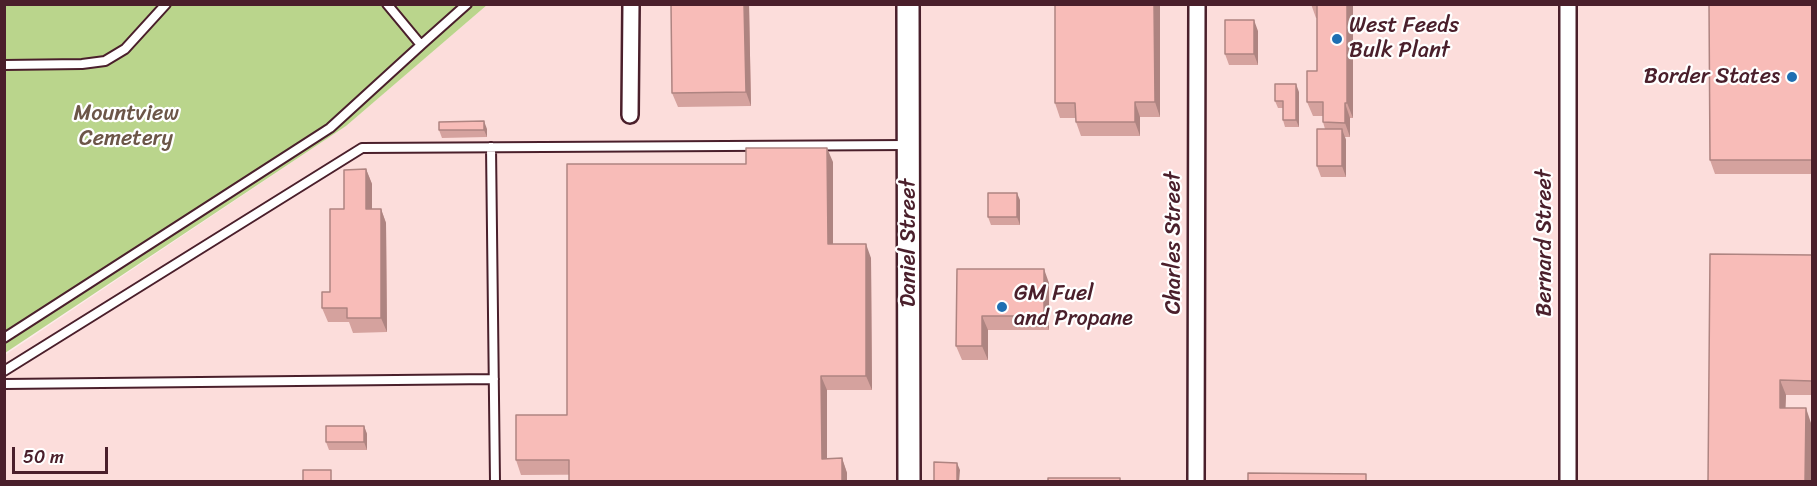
<!DOCTYPE html>
<html>
<head>
<meta charset="utf-8">
<style>
  body { margin:0 }
  #map { position:relative; width:1817px; height:486px; overflow:hidden; background:#fdebea; font-family:Sriracha,sans-serif }
  canvas { display:block }
  .frame { position:absolute; inset:0; border:6px solid #4a1f2b; pointer-events:none }
  .scale { position:absolute; left:12px; top:447px; width:96px; height:27px; box-sizing:border-box; border:3px solid #4a1f2b; border-top:0; padding-left:8px; font-size:18px; line-height:21px; white-space:nowrap; color:#4a1f2b; -webkit-text-stroke:4px #fff; paint-order:stroke }
</style>
</head>
<body>
<div id="map">
<canvas width="1817" height="486"></canvas>
<div class="frame"></div>
<div class="scale">50 m</div>
</div>
<script>
const c = document.querySelector('canvas').getContext('2d');
c.lineJoin = 'round';
function fillPath(path, color) {
  c.fillStyle = color;
  c.fill(path, 'evenodd');
}
function stroke(path, color, width, dash) {
  c.strokeStyle = color;
  c.lineWidth = width;
  c.lineCap = dash ? 'butt' : 'round';
  c.setLineDash(dash || []);
  c.stroke(path);
}
function label(font, color, halo, rows, align = 'center') {
  c.font = font + ' Sriracha,sans-serif';
  c.lineWidth = 4.5;
  c.setLineDash([]);
  c.textBaseline = 'middle';
  c.strokeStyle = halo;
  c.fillStyle = color;
  for (const [text, x, y, turn = 0] of rows) {
    c.save();
    c.translate(x, y);
    c.rotate((+turn || 0) * Math.PI / 180);
    c.textAlign = isNaN(turn) ? turn : align;
    if (halo) c.strokeText(text, 0, 0);
    c.fillText(text, 0, 0);
    c.restore();
  }
}
const built = new Path2D(`
  M487,5h1325v476l-1807,1v-127l341,-229z`);
const green = new Path2D(`
  M5,5h482l-141,121 -341,227z`);
const lane = new Path2D(`
  M387,4l34,41 46,-41
  M4,65l78,-1 23,-3 20,-12 41,-45
  M491,147l4,335
  M4,338l326,-210 91,-83
  M4,371l358,-223 545,-3
  M4,384l490,-5`);
const street = new Path2D(`
  M1568,4v478
  M630,115l1,-111
  M1196,482l1,-478`);
const secondary = new Path2D(`
  M908,4l1,478`);
const wall = new Path2D(`
  M671,4h78l2,102 -73,1 -6,-14z
  M1055,4h105v113h-20v19h-59l-5,-14v-4h-16l-5,-15z
  M1311,4h42v114h-3v19h-5l1,3v37h-25l-4,-11 8,-37 -2,-7v-6h-10l-6,-14 10,-31v-53h-1z
  M1812,4v170h-97l-5,-14z
  M1258,31v34h-29l-4,-11z
  M1299,92v35h-14l-2,-7v-12h-5l-3,-7z
  M487,129v8l-45,1 -3,-8z
  M833,162v82l38,14 1,132h-45v69l15,-1 5,15 -326,2 -5,-15 51,-45 179,-251z
  M366,169l6,15v25h9l5,14 1,109 -34,1 -4,-11h-21l-6,-14 8,-16 14,-83z
  M1020,200v25h-29l-3,-8z
  M1812,255v140h-26l-1,13 26,15v59h-103z
  M957,269l92,14v47h-61v30h-26l-6,-14z
  M364,426l3,8v16h-38l-3,-8z`);
const shadedWall = new Path2D(`
  M744,4h5l2,102 -5,-14z
  M1154,4h6v113l-5,-15z
  M1347,4h6v114l-6,-15z
  M1254,20l4,11v34l-4,-11z
  M1296,84l3,8v35l-3,-7z
  M1135,102l5,15v19l-5,-14z
  M1345,103l5,15v19l-5,-14z
  M484,121l3,8v8l-3,-7z
  M1342,129l4,11v37l-4,-11z
  M827,148l6,14v96l-5,-14z
  M366,169l6,15v39l-6,-14z
  M1017,193l3,7v25l-3,-8z
  M381,209l5,14 1,109 -6,-14z
  M866,244l5,14 1,132 -6,-14z
  M1044,269l5,14v47l-5,-14z
  M982,316l6,14v30l-6,-14z
  M821,376l6,14v83l-5,-14z
  M1780,380l6,15 -1,28 -5,-15z
  M1806,408l5,15v59h-6z
  M364,426l3,8v16l-3,-8z
  M842,458l5,15v9h-5z
  M957,463l3,7 -1,12h-2z`);
const building = new Path2D(`
  M671,4h73l2,88 -74,1z
  M1055,4h99l1,98h-20v20h-59l-1,-19h-20z
  M1317,4h30v99h-2v20l-22,-1v-20h-16v-31h10z
  M1709,4h103v156h-102z
  M1225,20h29v34h-29z
  M1275,84h21v36h-13v-19h-8z
  M484,121v9h-45v-8z
  M1317,129h25v37h-25z
  M746,148h81l1,96h38v132h-45l1,83 20,-1v24h-273v-22h-53v-45h51v-251h179z
  M366,169v40h15v109h-34v-10h-25v-16h8v-83h14v-39z
  M988,193h29v24h-29z
  M1710,254l102,1v126l-32,-1v28h26l-1,74h-97z
  M957,269h87v47h-62v30h-26z
  M326,426h38v16h-38z
  M934,462l23,1v18h-23z
  M303,470h28v12h-148l120,-1z
  M1248,473l118,1v8h-118z
  M1048,478h72v4h-72z`);
const markers = [
  [1337,39,6,"#1f6fb2"],
  [1792,77,6,"#1f6fb2"],
  [1002,307,6,"#1f6fb2"]
];
const poiNames = [
  ["West Feeds",1349,26],
  ["Bulk Plant",1349,51],
  ["Border States",1780,77,"right"],
  ["GM Fuel",1014,294],
  ["and Propane",1014,319]
];
const parkNames = [
  ["Mountview",126,114],
  ["Cemetery",126,139]
];
const streetNames = [
  ["Daniel Street",909,243,-90],
  ["Charles Street",1174,243,-90],
  ["Bernard Street",1545,243,-90]
];
fillPath(built, '#fcdddb');
fillPath(green, '#bad58c');
stroke(lane, '#4a1f2b', 12);
stroke(street, '#4a1f2b', 20);
stroke(secondary, '#4a1f2b', 26);
stroke(lane, '#fff', 8);
stroke(street, '#fff', 15);
stroke(secondary, '#fff', 21);
fillPath(wall, '#d5a29e');
fillPath(shadedWall, '#ae8481');
fillPath(building, '#f8bcb8');
stroke(building, '#ae8481', 1.5);
for (const [x, y, r, color] of markers) {
  const dot = new Path2D();
  dot.arc(x, y, r, 0, 2 * Math.PI);
  c.fillStyle = color;
  c.fill(dot);
  stroke(dot, '#fff', 2);
}
label('22px', '#4a1f2b', '#fff', poiNames, 'left');
label('22px', '#6c5648', '#fff', parkNames);
label('22px', '#4a1f2b', '#fff', streetNames);
</script>
</body>
</html>
